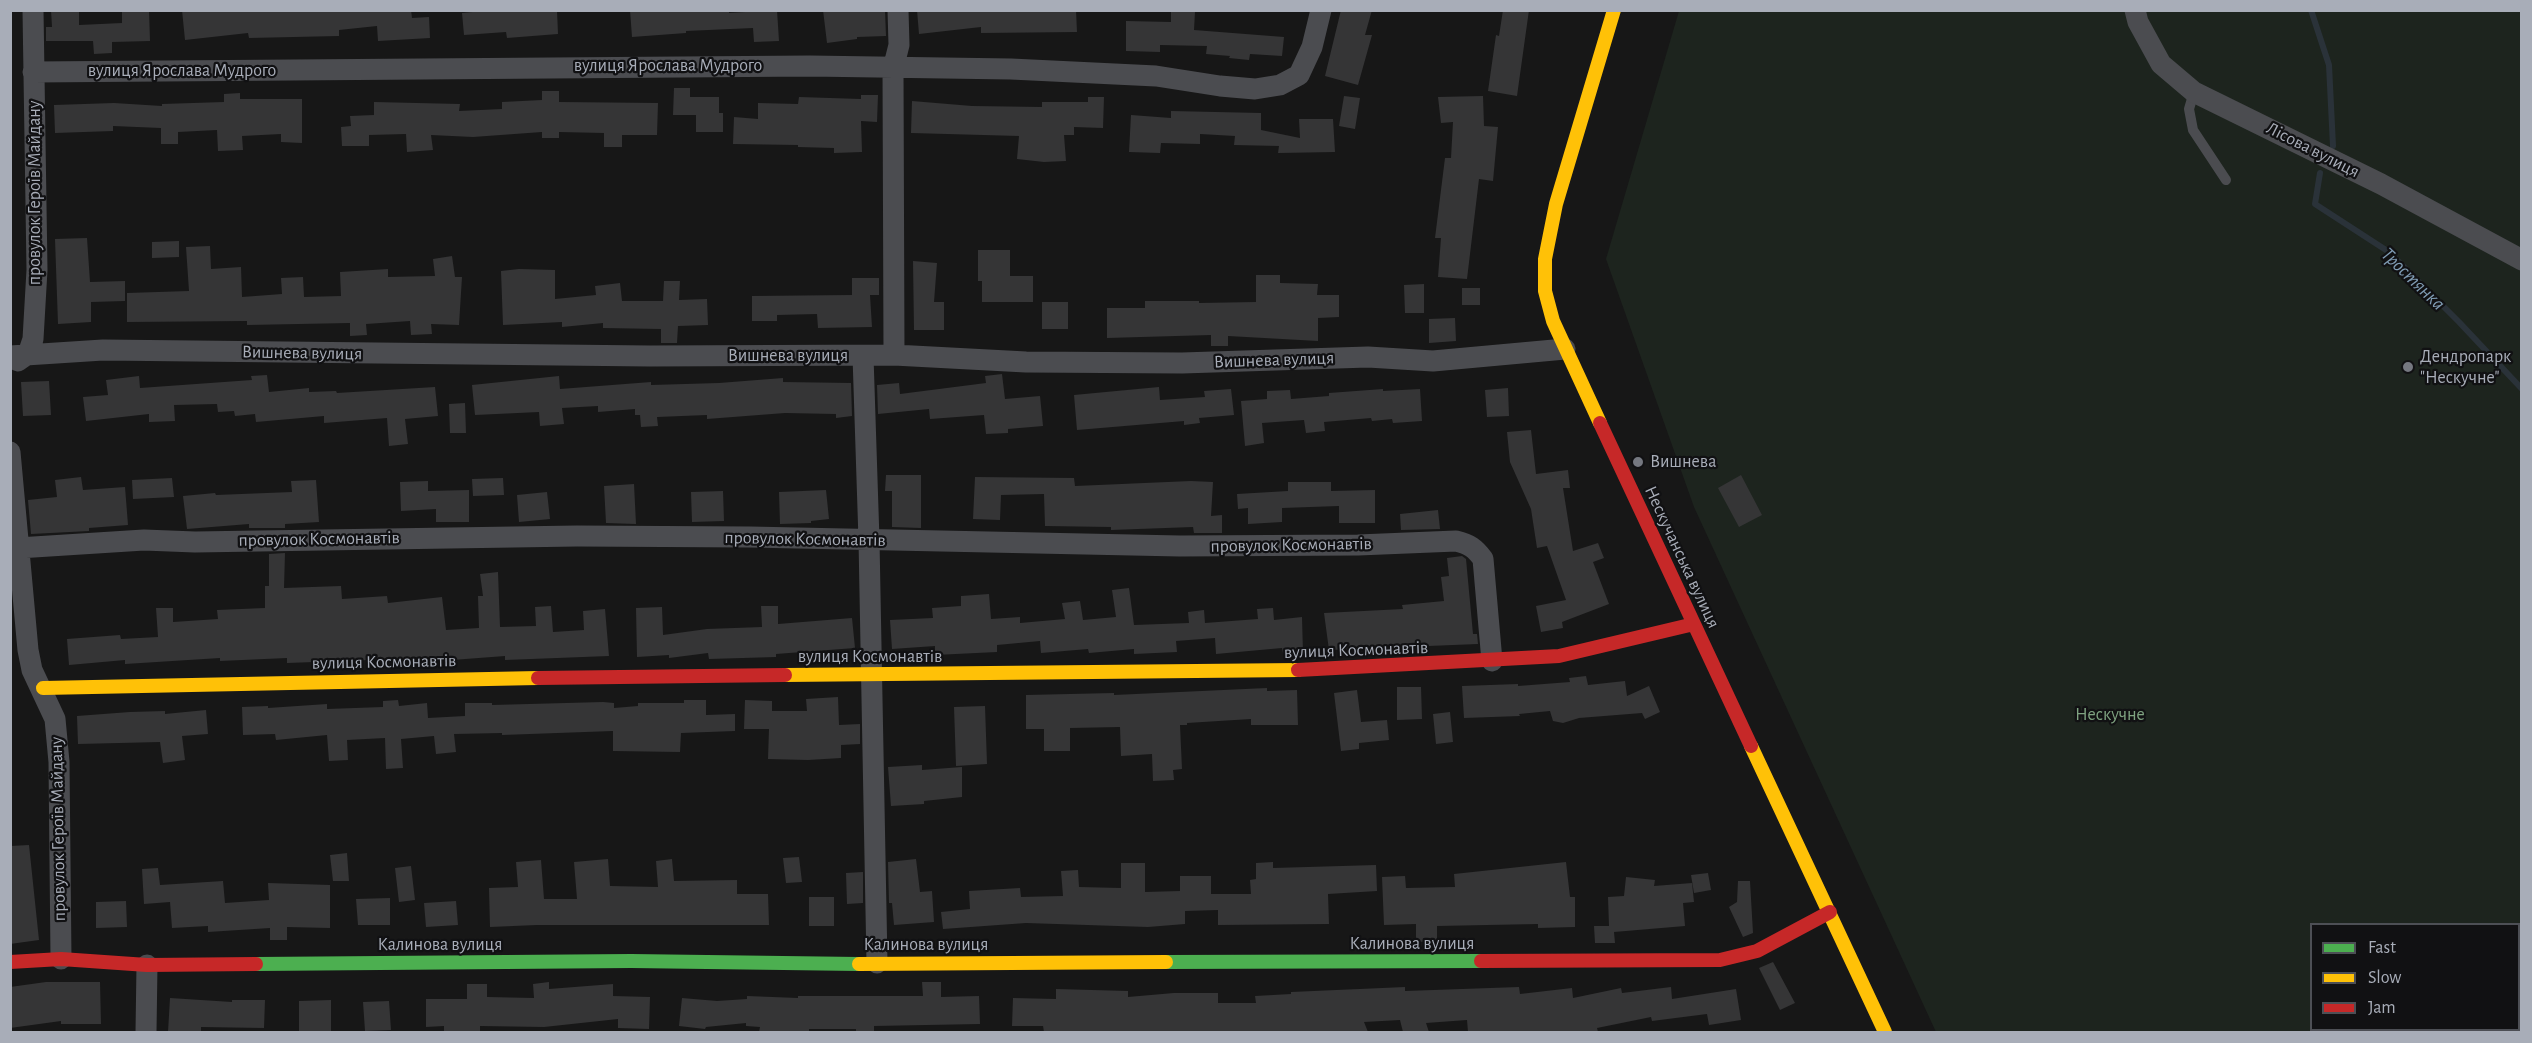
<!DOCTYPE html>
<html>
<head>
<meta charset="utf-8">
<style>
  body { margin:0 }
  #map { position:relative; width:2532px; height:1043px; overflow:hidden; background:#171717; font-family:"Alegreya Sans",sans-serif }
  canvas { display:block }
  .frame { position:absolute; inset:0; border:12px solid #a8adb8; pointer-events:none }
  .legend { position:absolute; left:2310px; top:923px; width:210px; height:108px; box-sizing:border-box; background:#111113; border:2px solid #4d4f55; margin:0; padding:8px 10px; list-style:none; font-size:18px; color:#a8adb8 }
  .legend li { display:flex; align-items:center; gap:12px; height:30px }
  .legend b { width:30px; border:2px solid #4d4f55 }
</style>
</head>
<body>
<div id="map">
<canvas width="2532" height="1043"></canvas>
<div class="frame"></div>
<ul class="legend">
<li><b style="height:8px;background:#4caf50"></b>Fast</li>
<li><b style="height:8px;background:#ffc107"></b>Slow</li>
<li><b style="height:8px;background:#c62828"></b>Jam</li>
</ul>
</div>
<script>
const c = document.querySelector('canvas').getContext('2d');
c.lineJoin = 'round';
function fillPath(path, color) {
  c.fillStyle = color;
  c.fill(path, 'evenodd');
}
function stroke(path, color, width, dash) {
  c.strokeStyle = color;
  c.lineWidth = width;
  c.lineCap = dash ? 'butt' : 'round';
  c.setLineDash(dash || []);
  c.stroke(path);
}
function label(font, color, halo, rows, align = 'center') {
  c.font = font + ' "Alegreya Sans",sans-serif';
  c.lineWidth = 4.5;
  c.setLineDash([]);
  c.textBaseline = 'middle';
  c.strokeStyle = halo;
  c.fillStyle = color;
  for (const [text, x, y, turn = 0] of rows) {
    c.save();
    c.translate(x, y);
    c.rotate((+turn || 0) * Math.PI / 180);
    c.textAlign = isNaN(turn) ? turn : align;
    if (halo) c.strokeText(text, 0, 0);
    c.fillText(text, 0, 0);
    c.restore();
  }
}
const green = new Path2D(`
  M1679,11h842v1021h-585l-242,-525 -88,-248zM2312,924h206v106h-206z`);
const stream = new Path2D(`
  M2311,10l18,55 4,81
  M2320,173l-5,31 74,48 70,70 63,67`);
const building = new Path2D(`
  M51,10h28v15l43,-2v-13h27l1,31 -38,1v11l-18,1 -1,-13h-47v-14h6z
  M182,10h229l1,8 17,-1 1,21 -52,3 -1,-15 -38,4v6l-90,2 -1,-5 -63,7z
  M493,10h64l1,24 -51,4 -1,-6 -42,3 -2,-22z
  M630,10h99v3l48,-3 2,31 -25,1 -1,-14 -67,3v2l-54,4z
  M823,10h62l1,26 -29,1v2l-30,4z
  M917,10h159l1,22 -96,1v-6l-62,7z
  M1341,10h31l-7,25h7l-14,50 -33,-9z
  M1503,10h26l-12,86 -29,-5 8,-56 3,1z
  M1171,12h24l-1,18 90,7 -2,19 -32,-2 -1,6 -20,-2 1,-2 -24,-2 1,-8 -47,-1v7l-34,-1v-30l45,1z
  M674,88h16v9h29v16h4v19h-27v-17h-23z
  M542,91h17v11l99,1 -1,32h-35v12h-18v-14l-45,-1v6h-17v-6l-69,5 -42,-2 2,15 -26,2 -1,-18 -37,1v11h-27l-1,-19 10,-1 -1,-10 24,-1v-13l86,2 -1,7 43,-2v-7l40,-2z
  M240,93v6h62v44l-21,-1v-8l-39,2 1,14 -25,1 -1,-21 -39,2v12h-17v-16l-48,-2v5l-58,2 -1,-28 60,-2 48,3v-2l62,-2v-8z
  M861,95h17l-1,27 -16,-1 1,31 -28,1v-5l-36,-1v-2l-65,-1 1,-27 24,2v-16l40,1 1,-7 62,2z
  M1344,96l16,2 -5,31 -16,-3z
  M1483,96l1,30 14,1 -5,54 -14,-2 -12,100 -29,-2 3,-39h-6l10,-80h6l2,-36 -12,1 -3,-26z
  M1088,97h16l-1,31 -29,-1v8h-10l2,26 -22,1 -27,-3 2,-23 -108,-3 1,-32 60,5 70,1v-5h46z
  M1171,111l90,2v17l39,8 -1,-19h34l2,33 -57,1 1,-7 -45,-1 1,-9 -35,-2v10l-39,-1 -1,10 -31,-1 2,-37 40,3z
  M87,238l3,44 35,-1v20l-34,1v20l-33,2 -3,-85z
  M179,241v16l-27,1v-16z
  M210,246l1,23 30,-2 1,30 40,-3 -1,-16 22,-1 1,20 37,-1 -1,-24 48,-3v8l47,-1 -2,-17 19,-3 3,21h7l-3,48 -28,-1 1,10 -21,1 -1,-14 -44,3 1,11 -17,1v-13l-103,2v-4l-120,1v-29l62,-2 -3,-44z
  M978,250h32v26h23v26h-51v-21h-4z
  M913,261l24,2 -3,39h10v28h-30z
  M519,269l36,1v29l41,-4 -1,-9 25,-3 2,18h41l1,-20h16l-1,19 28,-1 1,26 -30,1 -1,17h-16v-14l-58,-1v-5l-41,4v-5l-59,3 -2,-54z
  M1256,275h24v8l38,1 -1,11h22v22l-21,1v23l-90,-5v10h-17v-11l-104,3v-30h38v-7h54v2l57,-1z
  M852,278h27v17h-9l2,32 -54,1 -1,-14 -40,1v6h-25v-25l100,-1z
  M1424,284v29h-19l-1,-28z
  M1462,288h18v17h-18z
  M1042,302h26v27h-26z
  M1455,318l1,23 -27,2v-24z
  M1002,374l3,25 35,-3 3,30 -35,3v4l-22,1 -2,-19 -54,4 -1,-10 -51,5 -1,-29 22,-2 1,11 86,-11 -1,-7z
  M267,375l2,17 40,-4v4l27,-1 1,2 98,-6 3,29 -33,3 3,25 -19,2 -2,-28 -63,5v-7l-68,6 -1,-8 -20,2 -1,-5 -16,1 -1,-8 -43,1 1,16 -26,1v-8l-63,7 -3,-24 25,-2 -2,-15 33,-4 1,12 112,-8 -1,-4z
  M559,376l1,13 91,-7v3l68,-2 64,-5v4l68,1 1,33 -16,2v-4l-51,-1 -78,6v-4l-50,2 1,9 -17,1 -1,-12h-5v-6l-37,3v-6l-36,2 2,16 -24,2 -1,-14 -64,3 -3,-30z
  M49,381l2,34 -28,1 -2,-34z
  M1159,387l1,13 45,-3 -1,-6 27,-2 3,26 -35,3 1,5 -16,2v-4l-107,9 -3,-35z
  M1508,388l1,28 -22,1 -2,-27z
  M1383,389v2l37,-2 2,32 -29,2 -1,-4 -20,2 -1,-3 -47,4 1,9 -19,2 -2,-13 -42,3 2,20 -19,3 -4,-45 26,-2v-8l23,-1 1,9 38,-3v-3z
  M465,403l1,30h-16l-1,-29z
  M1531,430l5,44 32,-4 2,18h-7l10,63 25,-8 6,15 -11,4 16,42 -47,18 1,6 -22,4 -5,-26 30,-6 -19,-54 -10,2 -6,-39 -21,-47 -3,-30z
  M886,475h35v53l-29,-1v-36h-7z
  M1741,475l21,40 -23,12 -21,-39z
  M81,477l2,13 42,-3 3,38 -39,3v3l-58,3 -3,-34 29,-3 -2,-17z
  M975,477l99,1 1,8 116,-5 22,1 -2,34 11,-1v18h-28l-1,-6 -82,3v-3l-66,-1 -1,-32 -43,1 -1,25 -27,-1z
  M172,478l2,19 -41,2 -1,-19z
  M503,478l1,17 -31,1 -1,-17z
  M316,480l3,42 -34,2v4h-36v-4l-62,5 -4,-33 32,-3 1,2 76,-3 -1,-11z
  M428,481v10l41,-1v32h-33v-13l-35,2 -1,-29z
  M1288,482h43v9l44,-1v33h-36v-17l-57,2v14l-34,2v-16l-10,1 -1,-15 51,-3z
  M634,484l2,40 -30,-1 -2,-37z
  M826,490l3,29 -18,2v2l-31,1 -1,-32z
  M723,491l1,30 -32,1 -1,-30z
  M547,492l3,27 -31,3 -2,-27z
  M1438,510l2,19 -39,1 -1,-16z
  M285,553l-1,35 57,-2 1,13 45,-3 1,7 54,-6 4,33 33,-2 -1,-32h5l-3,-22 18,-2 2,55 36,-1 -1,-19 16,-1 2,26 31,-2 -1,-19 22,-2 4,47 -104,4v-4l-53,4 -1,-3 -164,6v-5l-67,3v-3l-95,6v-4l-56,5 -2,-26 53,-4 1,4 37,-2 -2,-29h17v14l45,-3 -1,-9 48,-2v-22h4v-32z
  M1462,556l4,3 7,75h4l1,10 -149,6 -5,-37 79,-4 -1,-4 42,-4 -3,-24 8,-1 -2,-18z
  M1129,588l5,37 55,-2 -1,-11 16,-2 1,13 53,-4 -1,-10 16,-1 1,12 28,-3 1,36h-20l-1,-5 -66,6 -1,-16 -39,3 1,11 -43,2v-5l-45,4 -1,-4 -47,4 -1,-12 -43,4v7l-62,3v-9l-43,3 -2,-29 43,-2 -1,-10 29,-2v-10l28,-2 2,25 29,-2v6l45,-4 -3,-16 18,-2 3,19 33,-3 -4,-27z
  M761,606h17v18l74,-6 3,30 -79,6v3l-67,2 -1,-6 -39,5v-3l-32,2 -1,-49 26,-1 1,28 44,-6 55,-2z
  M1586,676l2,9 37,-4 2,15 22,-10 11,26 -15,7 -3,-6 -63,5 -16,5 -10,-2 -3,-10 -31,3 1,2 -56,2 -2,-32 56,-2v2l52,-4 -1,-4z
  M1397,687h24l1,32 -25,1z
  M1267,688v3l30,-1 1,35h-47v-6l-64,4v2h-7l2,44 -9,1 1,10 -21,1 -1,-27 -31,2 -1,-29 -50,1v23h-26v-22h-18v-34l88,-2v2z
  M1357,690l4,32 26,-2 2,20 -30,3v6l-18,2 -7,-58z
  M838,697l1,28 21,-1v20l-19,1v13l-33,2 -40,-1 1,-30h-25l1,-29 27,1v10h35l-1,-12z
  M398,700l1,6 28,-3 1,15 37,-2v-13h27v2l111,-3 11,1v5l24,-2v-3h46v-3h22v15l29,-1v17l-54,2 -1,19 -67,-1v-20l-111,4v-2l-48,1 2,18 -20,2 -2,-18 -33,3 2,29 -17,1 -1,-31 -38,2 1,20 -19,1 -2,-26 -51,5 -1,-6 -32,1 -1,-28 26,-1v2l59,-4v5l56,-2v-6z
  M985,706l2,58 -31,2 -2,-59z
  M206,710l2,24 -26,2 3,24 -22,3 -3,-21 -82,2 -1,-28 53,-4 35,-1v3z
  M1450,712l3,30 -17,2 -3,-30z
  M922,765v5l40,-3v30l-38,4v3l-33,2 -3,-39z
  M29,845l10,95 -29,4v-98z
  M347,853l2,28h-16l-3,-26z
  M799,857l3,25 -16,1 -3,-25z
  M608,859l2,27 48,1 -2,-26 16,-2 2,22 63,-1v14h31l1,31h-232l-47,2 -1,-39 29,-1 -2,-25 25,-2 3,39h33l-3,-37z
  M916,859l4,33 12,-1 2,31 -40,3 -2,-22h-3l-1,-41z
  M1273,862v6l103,-3 1,26 -49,3 1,30 -111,1v-15l-33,1v13l-37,3 -122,-4 -83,6 -2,-17 29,-3 -1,-18 51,-3 1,9 42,-1 -2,-25 17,-1 1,17 42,1v-25h24v29l35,-1v-15h31v18h40l-1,-14 6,-1v-16z
  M1566,862l4,35h5v30l-37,1v-4l-101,2v15l-21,1v-18l-32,1 -2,-48 23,-1 1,12 49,-1 -1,-13z
  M411,866l4,34 -16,2 -4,-34z
  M158,868l2,17 63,-4 2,22 44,-3 -1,-17 62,2v43l-43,-1v13h-17v-12l-62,4v-6l-36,2 -2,-26 -26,2 -2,-35z
  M863,872v31l-16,1 -1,-31z
  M1708,873l3,17 -17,3 -3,-18z
  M1626,877l29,3 -1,6 38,-3 2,19 -11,1 2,23 -71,6 1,11h-20l-1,-17h15l-1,-29 16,-1z
  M1738,881h12l3,52 -10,4 -14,-30 8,-5z
  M809,897h25v29h-25z
  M390,898v27h-32l-2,-26z
  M126,901l1,26 -31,1v-26z
  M456,901l2,24 -32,2 -2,-24z
  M1773,962l22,41 -15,7 -21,-42z
  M46,982h54l1,42h-40v-3l-51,7v-41z
  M549,982v7l64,-5v12l37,1 -1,32 -31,-1v-9l-74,8 -64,-1v6h-36v-6l-18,1v-28h41v-15h20v13l47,1 -1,-14z
  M922,982h19v15l38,-1 1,28 -106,2v6h-18v-3h-47v3h-50l1,-5 -14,-1v-3l-40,4 -1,2 -26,-3 3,-28 35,3 30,-2v-3l51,2v-2h125z
  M1405,987v4l114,-4 1,7 52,-6 1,10 48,-10 1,5 49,-6 1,12 64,-10 5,31 -32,5 -2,-11 -55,7 -1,-4 -54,11 1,4h-130l-1,-12 -41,3 3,9h-26l-3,-12 -36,2 4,10h-324l-1,-6h-31l1,-28 43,1v-10l72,2v6l46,-4h44v10h38l-1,-7 36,-2v-2z
  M170,998l62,4v-2h33l-1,28 -63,-1v5h-33z
  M331,1000v32h-32v-31z
  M389,1001l2,29 -26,1 -2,-29z`);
const lane = new Path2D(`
  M2194,92l-5,17 4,21 33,50`);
const street = new Path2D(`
  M2135,10l3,12 23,42 33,28 187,92 141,76
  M33,72l777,-6 201,3 145,7 64,10 35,3 25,-4 19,-10 13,-28 9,-37
  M894,355l-1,-286 6,-24 -1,-35
  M10,356l93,-6 547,6 244,-1 132,7 156,1 186,-6 65,4 132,-12
  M863,356l6,184 8,423
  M18,361l10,-7 5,-15 4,-69 -4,-260
  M10,452l18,198 4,20 23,49 4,43 2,197
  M18,548l126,-8 51,2 382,-6 173,1 430,9 178,-1 98,-4c13,3 19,7 27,18l9,102
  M146,1032l1,-67`);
const fast = new Path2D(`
  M1166,962l315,-1
  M256,964l375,-3 228,3`);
const slow = new Path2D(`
  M1600,423l-47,-102 -8,-30v-32l11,-55 58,-194
  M785,675l513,-5
  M43,688l495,-10
  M1751,746l134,286
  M859,964l307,-2`);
const jam = new Path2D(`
  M1600,423l151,323
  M1298,670l261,-14 135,-32
  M538,678l247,-3
  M1481,961l239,-1 37,-9 73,-39
  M10,962l51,-3 86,6 109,-1`);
const markers = [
  [2408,367,6,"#757880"],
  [1638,462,6,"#757880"]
];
const streetNames = [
  ["вулиця Ярослава Мудрого",668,66],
  ["вулиця Ярослава Мудрого",182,71],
  ["Лісова вулиця",2313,150,27],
  ["провулок Героїв Майдану",35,193,-90],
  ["Вишнева вулиця",302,353,1],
  ["Вишнева вулиця",788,356],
  ["Вишнева вулиця",1274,360,-2],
  ["провулок Космонавтів",319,539,-1],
  ["провулок Космонавтів",805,539,1],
  ["провулок Космонавтів",1291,545,-1],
  ["Нескучанська вулиця",1682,557,65],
  ["вулиця Космонавтів",1356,650,-2],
  ["вулиця Космонавтів",870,657],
  ["вулиця Космонавтів",384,662,-1],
  ["провулок Героїв Майдану",58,829,-91],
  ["Калинова вулиця",1412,944],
  ["Калинова вулиця",440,945],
  ["Калинова вулиця",926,945]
];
const poiNames = [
  ["Дендропарк",2420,357],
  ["\"Нескучне\"",2420,378],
  ["Вишнева",1650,462]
];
const parkNames = [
  ["Нескучне",2110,715]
];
const waterNames = [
  ["Тростянка",2413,279,44]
];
fillPath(green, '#1d241e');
stroke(stream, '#2a3239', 6);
fillPath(building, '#353536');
stroke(lane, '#4b4c50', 10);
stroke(street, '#4b4c50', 21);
stroke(fast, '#4caf50', 14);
stroke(slow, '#ffc107', 14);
stroke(jam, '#c62828', 14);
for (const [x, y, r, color] of markers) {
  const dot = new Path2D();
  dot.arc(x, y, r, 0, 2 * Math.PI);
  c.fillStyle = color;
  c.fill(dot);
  stroke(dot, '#111113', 2);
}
label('18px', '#a8adb8', '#111113', streetNames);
label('18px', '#a8adb8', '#111113', poiNames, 'left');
label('18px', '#7fa381', '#111113', parkNames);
label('italic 20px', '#7f9bb3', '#111113', waterNames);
</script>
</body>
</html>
